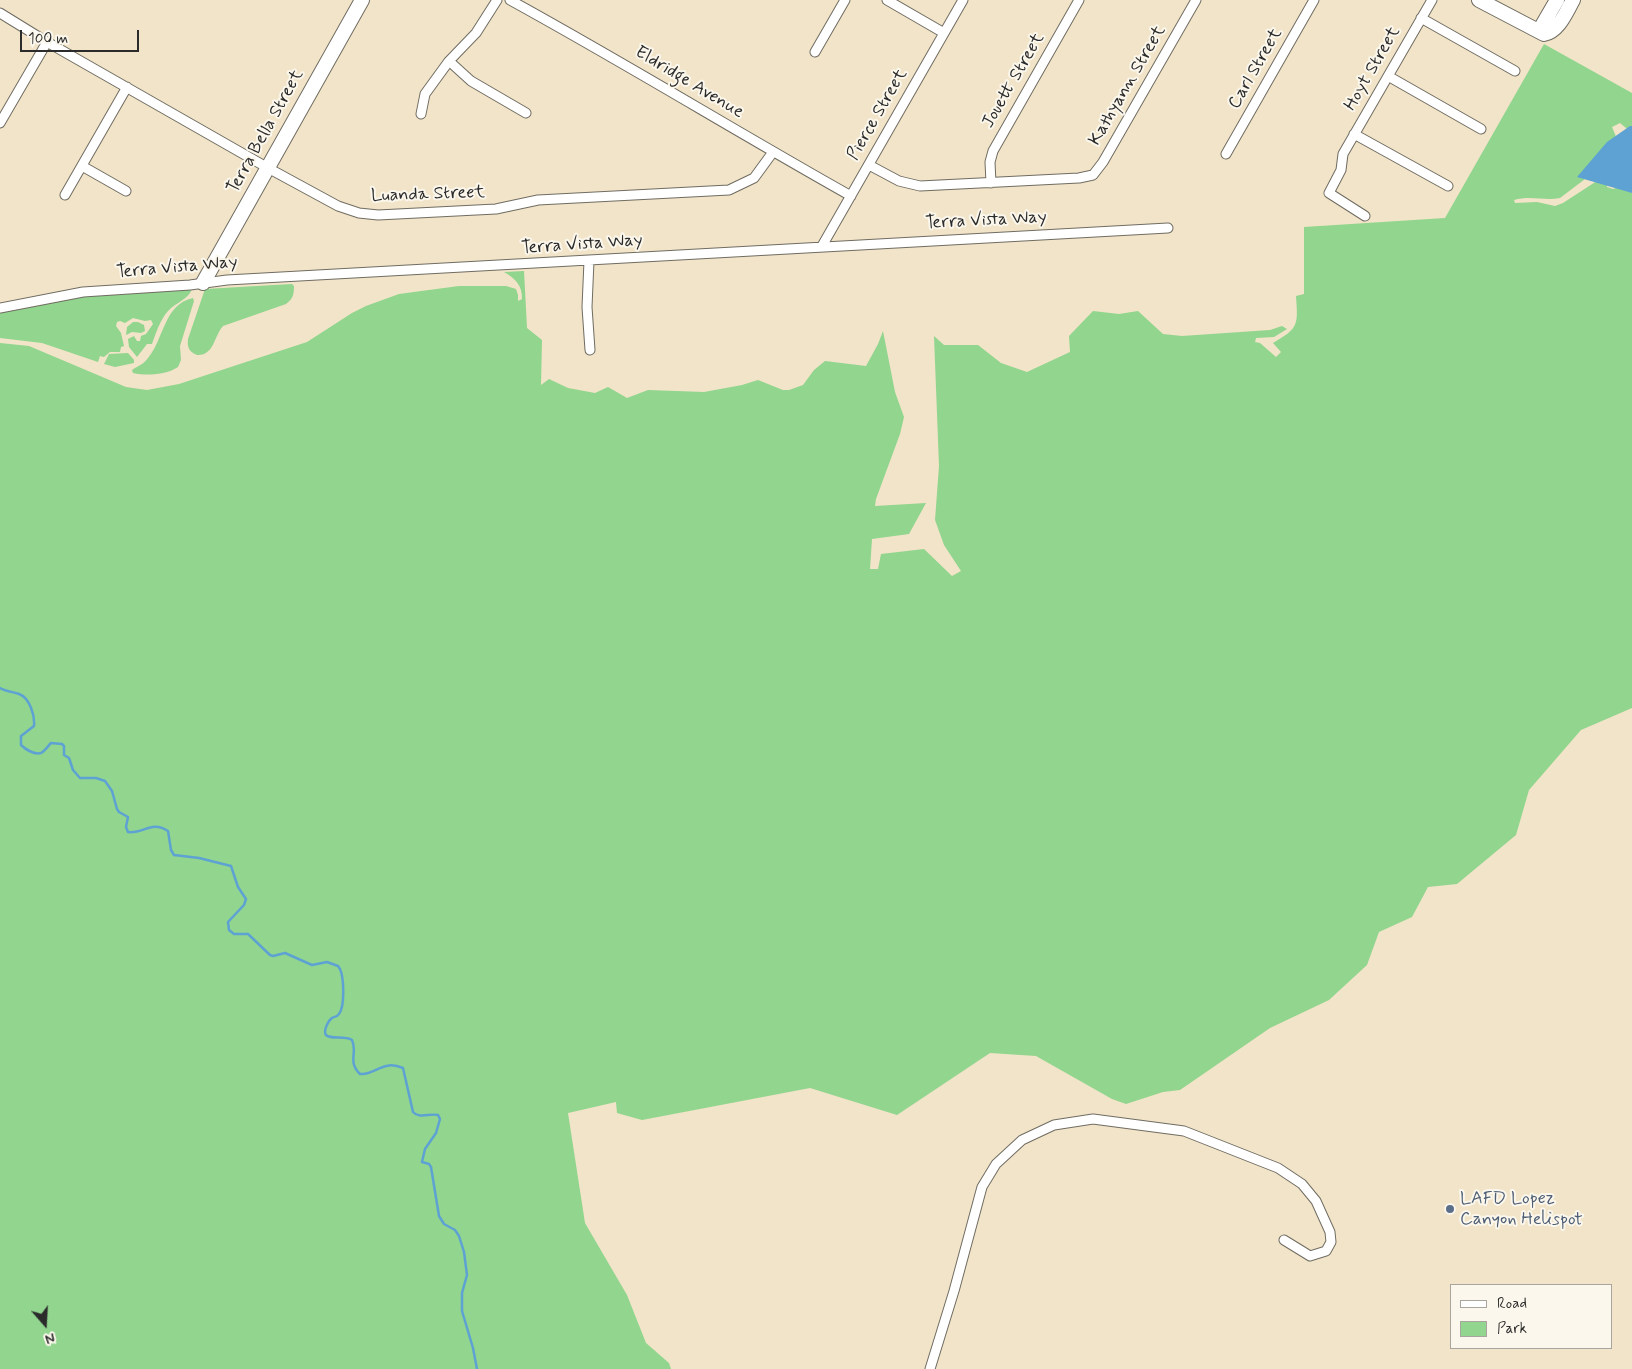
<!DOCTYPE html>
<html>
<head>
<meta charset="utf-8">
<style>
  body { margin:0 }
  #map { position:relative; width:1632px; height:1369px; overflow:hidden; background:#f1e4c8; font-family:Mynerve,sans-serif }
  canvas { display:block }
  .legend { position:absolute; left:1450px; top:1284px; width:162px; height:65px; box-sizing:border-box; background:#fbf7ec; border:1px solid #a8a59f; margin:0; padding:6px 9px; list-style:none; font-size:15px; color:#2b2b2b }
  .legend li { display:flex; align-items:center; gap:10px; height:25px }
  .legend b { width:25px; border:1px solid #a8a59f }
  .north { position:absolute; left:20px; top:1299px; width:50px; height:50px; -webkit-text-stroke:4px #fbf7ec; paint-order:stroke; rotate:161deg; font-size:14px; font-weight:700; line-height:20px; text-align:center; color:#2b2b2b }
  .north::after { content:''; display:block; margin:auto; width:18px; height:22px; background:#2b2b2b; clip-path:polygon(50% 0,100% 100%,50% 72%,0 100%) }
  .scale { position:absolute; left:20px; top:30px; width:119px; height:22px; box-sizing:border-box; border:2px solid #2b2b2b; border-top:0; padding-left:6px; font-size:15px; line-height:18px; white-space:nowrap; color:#2b2b2b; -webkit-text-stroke:4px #fbf7ec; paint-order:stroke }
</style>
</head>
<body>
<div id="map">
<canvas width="1632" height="1369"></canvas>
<ul class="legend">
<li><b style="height:6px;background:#fff"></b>Road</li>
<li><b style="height:14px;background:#91d58e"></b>Park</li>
</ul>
<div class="north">N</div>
<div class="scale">100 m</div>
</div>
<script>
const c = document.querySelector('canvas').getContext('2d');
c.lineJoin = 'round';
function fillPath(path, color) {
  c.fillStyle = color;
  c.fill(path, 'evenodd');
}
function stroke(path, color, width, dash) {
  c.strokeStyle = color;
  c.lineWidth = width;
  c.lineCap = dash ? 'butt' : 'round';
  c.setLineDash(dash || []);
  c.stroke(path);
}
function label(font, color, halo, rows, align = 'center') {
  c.font = font + ' Mynerve,sans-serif';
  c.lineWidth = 4;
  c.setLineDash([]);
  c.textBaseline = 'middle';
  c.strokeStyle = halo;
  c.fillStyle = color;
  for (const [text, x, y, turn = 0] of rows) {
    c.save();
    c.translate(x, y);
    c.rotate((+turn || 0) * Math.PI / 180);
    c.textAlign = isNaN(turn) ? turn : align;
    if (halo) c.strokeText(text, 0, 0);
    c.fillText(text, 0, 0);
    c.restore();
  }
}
const green = new Path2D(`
  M1544,44l88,49v40l-12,-10 -8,4 10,24 -62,47c-16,3 -30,-3 -46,2l1,3 22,-1 18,4 8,-3 43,-28 1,12 6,2 9,-3 10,7v515l-51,22 -52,60 -13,45 -59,49 -29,3 -16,30 -33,15 -12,33 -38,35 -59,28 -90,62 -17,2 -37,12 -14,-5 -76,-43 -46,-3 -93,62 -87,-27 -168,32 -25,-7 -1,-11 -48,11 17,110 42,72 19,48 23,20 2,6h-671v-1026l29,3 97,41 21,3 32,-6 128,-42 45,-29 14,-7 33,-12 60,-8h47l10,3 2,6v6l4,-2c0,-14 -6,-20 -18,-27l20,-1 3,57 15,12 -1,45 8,-6 19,9 27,5 13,-6 19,11 21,-8 56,2 38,-7 16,-5 25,10h6l14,-5 11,-15 11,-9 41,5 12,-22 5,-13 12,61 9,25 -4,17 -24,65 -1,7 51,-3 -17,31 -37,5 -2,30h8l3,-15 43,-5 28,27 9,-5 -17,-26 -9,-25 4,-54 -5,-130 10,9h34l23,18 26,9 43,-20 -1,-16 24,-25 26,3 19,-3 25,23 19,2 88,-6 12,-4 5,3 -13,8 -18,1 -1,4 5,1 16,14 5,-5 -8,-9c26,-15 25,-18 23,-47l8,-2v-67l141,-9z
  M292,284l2,2c0,8 -1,13 -8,18l-63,22c-9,10 -9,30 -26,29 -8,-3 -10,-8 -9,-16l17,-50z
  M192,289c-3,10 -17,14 -24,22 -8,9 -12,22 -16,33h-5l-10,13 -8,-10 -1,-8 6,-3 3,5h3l1,-5 5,-2 7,-10 -2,-4 -6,1 -12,-3 -8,5 -5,-2 -3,1 -1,4 5,7 3,13 -3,1 -1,5h-10l-6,5 -4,-1 -2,6 -56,-19 -42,-5v-27l80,-15z
  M193,298l1,3 -14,45 1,14 -3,7c-12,8 -31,9 -45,6l-1,-3c6,-4 12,-6 16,-12 16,-19 16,-54 45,-60z
  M133,322h5l6,3 1,6 -4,2 -9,-1 -6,3 1,-8z
  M128,353l6,7v3l-19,4 -11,-3 5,-10z`);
const water = new Path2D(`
  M1630,126h2v67l-55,-16 30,-35z`);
const stream = new Path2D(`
  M0,688c6,3 13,4 19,6 11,4 16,22 15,32l-13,10v9c4,4 13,10 20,8 4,-2 7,-7 10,-10l11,1 2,2v9l5,3 4,12 7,8h16l9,3 7,10 5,18 2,3 9,5 -2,10 2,5c16,2 23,-12 40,-1l3,19 3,5 25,3 32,8 7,21 8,12 -2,6 -16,17 1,8 5,4h14l22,21 3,1 12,-3 27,12 15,-3 11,4 2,3c4,9 5,37 -1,45 -3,4 -4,2 -7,4 -4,3 -9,13 -6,17 5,5 19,0 26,5 6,13 -5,21 8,34 15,2 22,-15 43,-6l10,44c6,7 17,1 25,3l2,4 -4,14 -11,16 -3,13 7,2 2,3 8,49 5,8 11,6 4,6 5,16 3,23 -5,18v18l11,37 4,21`);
const street = new Path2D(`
  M510,0c115,63 227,132 341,196
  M887,0l57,33
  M0,13l47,29 221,126 70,38 21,7 19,2 118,-6 42,-9 191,-10 25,-12 19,-26
  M1421,18l94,53
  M815,52l30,-52
  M449,61l22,20 55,32
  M1388,76l93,53
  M421,114l4,-20 24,-33 27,-28 21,-33
  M0,123l47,-81
  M1354,134l94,52
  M1226,154l88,-154
  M869,165l30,16 21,5 159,-8 14,-3 10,-13 93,-162
  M82,166l44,25
  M991,183l-1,-21 3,-11 86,-151
  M65,195l62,-108
  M1365,216l-36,-23 12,-23 2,-16 89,-154
  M822,246l141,-246
  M589,261l-2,46 3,43
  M0,308l83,-16 107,-7 37,-5 941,-52
  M930,1369l24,-78 28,-104 14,-23 26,-24 32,-15 39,-6 91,12 94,37 24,16 14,17 14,31 1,10 -5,9 -16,5 -26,-16`);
const secondary = new Path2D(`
  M1479,0l65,34c15,-3 22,-22 29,-34
  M1539,31l18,-31
  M203,283l159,-283`);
const markers = [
  [1450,1209,5,"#5c6f8a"]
];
const streetNames = [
  ["Carl Street",1256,69,-60],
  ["Hoyt Street",1373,69,-60],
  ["Jouett Street",1014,81,-60],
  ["Eldridge Avenue",689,83,31],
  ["Kathyann Street",1128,86,-60],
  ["Pierce Street",878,115,-60],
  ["Terra Bella Street",266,132,-61],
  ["Luanda Street",428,195,-2],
  ["Terra Vista Way",986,221,-3],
  ["Terra Vista Way",582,245,-4],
  ["Terra Vista Way",177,268,-5]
];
const serviceNames = [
  ["LAFD Lopez",1460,1199],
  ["Canyon Helispot",1460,1220]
];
fillPath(green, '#91d58e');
fillPath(water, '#5ea2d3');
stroke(stream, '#5ea2d3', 2.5);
stroke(street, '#706c62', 11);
stroke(secondary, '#706c62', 16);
stroke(street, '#fff', 9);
stroke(secondary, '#fff', 14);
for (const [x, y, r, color] of markers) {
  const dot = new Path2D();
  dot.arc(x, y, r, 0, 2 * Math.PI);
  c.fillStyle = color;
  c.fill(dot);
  stroke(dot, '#fbf7ec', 2);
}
label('18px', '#2b2b2b', '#fbf7ec', streetNames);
label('18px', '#4e5e75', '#fbf7ec', serviceNames, 'left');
</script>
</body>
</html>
